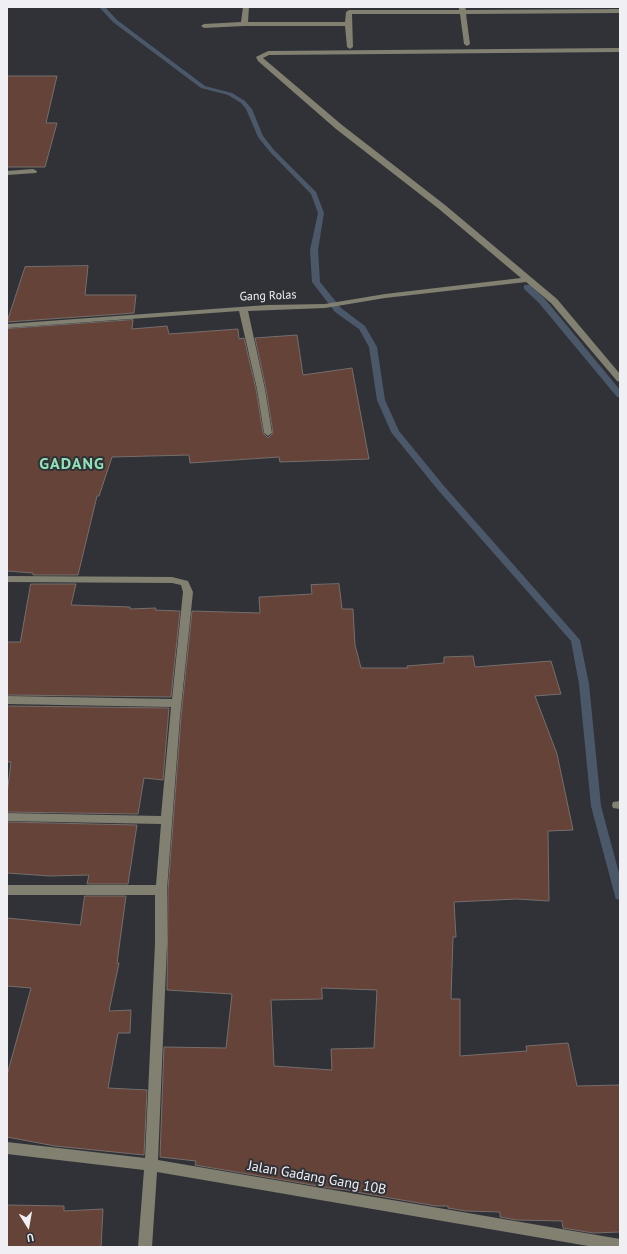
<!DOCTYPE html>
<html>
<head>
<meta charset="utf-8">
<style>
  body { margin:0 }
  #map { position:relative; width:627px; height:1254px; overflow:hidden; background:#313237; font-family:"PT Sans",sans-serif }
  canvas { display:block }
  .frame { position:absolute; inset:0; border:8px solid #f0f0f4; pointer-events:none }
  .north { position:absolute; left:8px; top:1206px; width:40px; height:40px; -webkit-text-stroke:3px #313237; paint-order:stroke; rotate:169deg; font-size:11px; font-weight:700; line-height:16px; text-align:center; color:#f0f0f4 }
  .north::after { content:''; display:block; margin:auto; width:14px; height:18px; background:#f0f0f4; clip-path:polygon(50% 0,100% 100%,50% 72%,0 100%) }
</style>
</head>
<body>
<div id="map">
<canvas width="627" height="1254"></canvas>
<div class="frame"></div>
<div class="north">U</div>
</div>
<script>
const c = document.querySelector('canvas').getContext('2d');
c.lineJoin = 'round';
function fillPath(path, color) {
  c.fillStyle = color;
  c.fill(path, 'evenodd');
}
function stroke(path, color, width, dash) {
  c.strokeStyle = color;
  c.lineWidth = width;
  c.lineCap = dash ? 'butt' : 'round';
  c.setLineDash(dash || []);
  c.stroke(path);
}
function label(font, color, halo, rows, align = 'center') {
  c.font = font + ' "PT Sans",sans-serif';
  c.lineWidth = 4;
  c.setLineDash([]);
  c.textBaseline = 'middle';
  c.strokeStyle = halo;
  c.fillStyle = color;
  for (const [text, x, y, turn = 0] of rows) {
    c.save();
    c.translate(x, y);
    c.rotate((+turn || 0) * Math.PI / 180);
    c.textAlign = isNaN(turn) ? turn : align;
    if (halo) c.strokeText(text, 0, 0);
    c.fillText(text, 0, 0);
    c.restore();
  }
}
const stream = new Path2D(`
  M99,7h6l12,13 88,66 27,7 13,8 7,8 11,27 11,14 42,42 8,21 -6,37 2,32 21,26 24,18 12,21 8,53 14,31 45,55 136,154 9,44 12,122 19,71v23l-4,-1 -1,-3 -24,-90 -12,-122 -8,-43 -133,-151 -47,-58 -14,-32 -8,-53 -10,-18 -24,-17 -23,-30 -2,-32 8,-37 -7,-19 -41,-42 -12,-15 -12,-28 -5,-6 -13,-8 -27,-7 -88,-66z
  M524,285h6l15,14 75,91v7h-3l-78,-94 -15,-14z`);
const building = new Path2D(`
  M7,76h50l-11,47h11l-12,44h-38z
  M88,266l-3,29h51l-2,18 -127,9 18,-55z
  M133,320l-1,9 35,-3 2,8 69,-5 1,10 5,-1 12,51 7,44 5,5 5,-5 -7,-44 -11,-51 42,-3 6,40 49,-7 17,91 -89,3 -1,-5 -89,6 -1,-8 -77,2 -13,39h-2l-19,79h-45v-2l-26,-2v-242z
  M31,584h45l-5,21 59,2v2l26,-1 -1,2 25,1 -9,86 -164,-2v-53h13z
  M339,584l3,25h11l2,36 6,23h47l-1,-2 37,-3v-6l29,-1 2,11 76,-6 10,33 -26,2 22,58 16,76 -25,1 1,70 -32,-2 -63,3 2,35h-3l-2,62h9v57l67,-5 -1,-5 42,-3 9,43 43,-1v147l-27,1 -30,-5 -1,-7 -45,-1 -17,-3v-5l-34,-1 -18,-3v-2h-12l-80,-14v-1l-26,-3 -135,-23 1,-4 -36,-4 4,-110 62,1 6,-54 -65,-4 1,-100 13,-173 11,-106 68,2 -1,-16 53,-3 -1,-9zM322,988l55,2 -3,58 -43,1 1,21 -58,-4 -3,-66 51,-1z
  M7,706l162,2 -6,72 -19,-2 -6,36 -131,-2v-18l4,-32h-4z
  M7,822l130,3 -9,59h-41l2,-9 -39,1 -43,-3z
  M85,896h41l-9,67h2l-10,48 22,-1 -1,23h-12l-10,55 39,2 -3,65 -89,-9 -48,-9v-62l24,-87 -24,-2v-68l73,7z
  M7,1205l57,1v5l39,-2 -2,38h-94z`);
const minor = new Path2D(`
  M243,7h6l-1,15h97l1,-10 3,-2h110v-3h6l1,3 154,-1v4l-154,1 4,30 -3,2 -3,-2 -4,-30h-108l1,33 -3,2 -3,-2 -2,-21h-101l-40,2 -3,-2 3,-2 37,-2z
  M620,48v4l-351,3 -6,3 79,67 103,80 112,94 63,75v8l-3,-1 -66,-78 -25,-21 -141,16 -60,10 -77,3 17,78 7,44 -4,3 -4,-3 -7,-44 -18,-78 -232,17v-4l260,-19 58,-1 60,-10 136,-16 -82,-69 -103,-80 -78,-68 -2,-4 12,-6z
  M33,169l4,2 -1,2 -29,2v-4z
  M7,576l165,1 16,4 5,11 -13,125 -13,173v54l-9,216 462,79v8h-26l-437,-75 -5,75h-14l6,-77 -137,-16v-12l138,16 10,-214v-49h-148v-10h149l5,-61 -154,-3v-8l154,3 10,-109 -164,-3v-8l165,3 11,-107 -2,-7 -9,-2 -165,-1z
  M620,801v8l-7,-1 -1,-3 1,-3z`);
const streetNames = [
  ["Gang Rolas",268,296,-2]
];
const nearStreetnames = [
  ["Jalan Gadang Gang 10B",317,1178,10]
];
const districtNames = [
  ["GADANG",72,464]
];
fillPath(stream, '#4b5869');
fillPath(building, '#664339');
stroke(building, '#756e6c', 1);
fillPath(minor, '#828070');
label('12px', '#f0f0f4', '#313237', streetNames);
label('14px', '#f0f0f4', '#313237', nearStreetnames);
c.letterSpacing = '1px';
label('bold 16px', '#90e2b8', '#313237', districtNames);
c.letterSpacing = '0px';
</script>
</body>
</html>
